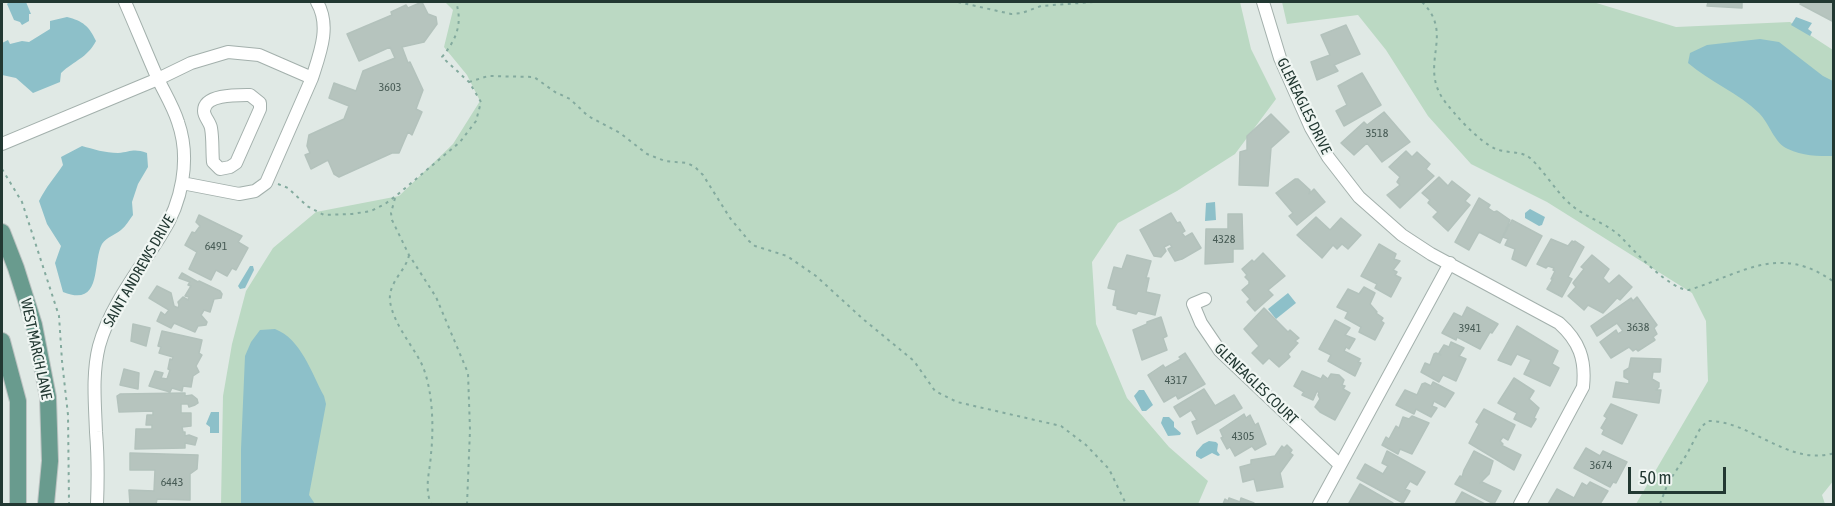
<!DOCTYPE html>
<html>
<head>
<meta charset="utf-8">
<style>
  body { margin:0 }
  #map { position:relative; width:1835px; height:506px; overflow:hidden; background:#e0e9e5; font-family:"Asap Condensed",sans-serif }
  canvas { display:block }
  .frame { position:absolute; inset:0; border:3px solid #223832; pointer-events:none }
  .scale { position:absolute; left:1628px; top:467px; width:98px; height:27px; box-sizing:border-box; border:3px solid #223832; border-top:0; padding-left:8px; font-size:18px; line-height:21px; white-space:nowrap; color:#223832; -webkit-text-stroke:4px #f0f6f3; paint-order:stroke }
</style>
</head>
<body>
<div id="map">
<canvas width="1835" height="506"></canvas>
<div class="frame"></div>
<div class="scale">50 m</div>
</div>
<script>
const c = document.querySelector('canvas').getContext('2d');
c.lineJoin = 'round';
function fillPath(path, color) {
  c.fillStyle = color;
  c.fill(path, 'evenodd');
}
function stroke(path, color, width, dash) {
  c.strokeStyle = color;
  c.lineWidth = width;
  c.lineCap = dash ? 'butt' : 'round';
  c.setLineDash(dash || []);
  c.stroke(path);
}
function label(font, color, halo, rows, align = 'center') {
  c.font = font + ' "Asap Condensed",sans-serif';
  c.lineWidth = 4.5;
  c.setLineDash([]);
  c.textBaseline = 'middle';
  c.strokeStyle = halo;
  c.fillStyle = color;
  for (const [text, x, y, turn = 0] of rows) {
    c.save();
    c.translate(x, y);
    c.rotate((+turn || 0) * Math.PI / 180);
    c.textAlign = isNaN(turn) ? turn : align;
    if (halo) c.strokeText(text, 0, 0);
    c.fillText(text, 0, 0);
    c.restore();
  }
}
const green = new Path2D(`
  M445,2h795l11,47 25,50 -41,55 -58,37 -59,32 -26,39 4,62 31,74 42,49 39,34 -10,23h-977l2,-108 9,-52 14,-53 27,-43 43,-36 83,-16 54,-52 27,-43 -13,-26 -23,-28 9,-37z
  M1282,2h311l83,25 114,-5 43,28 1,430 -12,15 3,9h-189l72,-123 -2,-60 -14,-28 -145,-91 -76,-38 -43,-48 -42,-66 -28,-35 -71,9z`);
const water = new Path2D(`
  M9,2h17l5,12h-2v7l-7,4 -2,-3 -6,-2 -7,-16z
  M67,17c16,4 22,9 29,24 -9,17 -21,19 -35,32l-1,9 -27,11 -17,-15 -14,-3v-32l6,-3 2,4 12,-3 7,1 21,-13v-8z
  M1796,17l16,6 -4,6 4,3 -2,4 -19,-11z
  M1760,39l19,3 44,34 10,5v75c-15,0 -31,0 -45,-7 -14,-6 -18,-25 -29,-36 -20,-20 -49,-31 -71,-50l2,-10 17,-8z
  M82,146c11,3 23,7 36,7 13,-1 15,-5 29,0l1,14 -10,17 -6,18 1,13c-4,5 -7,11 -12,15 -6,5 -14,7 -19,14 -10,18 1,64 -39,48l-8,-29 6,-17 -14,-22 -8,-23c7,-14 16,-24 24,-36l-2,-8z
  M1215,202l1,18 -11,1 1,-18z
  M1530,209l15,8 -3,8 -3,1 -14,-8v-5z
  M250,266h3l1,4 -9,18 -5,1 -2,-3z
  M1288,293l8,10 -20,16 -8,-10z
  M275,329c26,10 36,43 49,67l2,8 -17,91 6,9h-74v-55l4,-93 6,-14 9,-12z
  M1139,390h5l9,15 -7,6h-4l-8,-15z
  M211,412h8v21h-9v-6l-4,-3z
  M1163,417h6l5,5v5l7,6 -1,2 -12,1 -7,-13z
  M1209,441l7,1 2,2 -1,7 3,4 -2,1 -6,-3 -11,6 -5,-3v-4l7,-8z`);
const building = new Path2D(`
  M422,2l6,12 8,3 1,7 -13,18 -22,5 6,16 2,-1 13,28 -7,19 6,3 -10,23 -4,-3 -9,21h-7l-53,24 -5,-3 -6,-14 -17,9 -6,-14 5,-2 -3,-7 2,-11 35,-16 5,-13 -20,-8 5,-15 22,8 7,-20 32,-13 -5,-11 -31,14 -12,-27 45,-19 -1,-3 15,-7 2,3z
  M1708,2h34v6l-35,-2z
  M1802,2h32v20l-34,-18z
  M1346,25l14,29 -26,11 4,6 -21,9 -6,-18 19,-7 -9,-20z
  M1362,73l19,32 -37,21 -8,-15 11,-6 -9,-19z
  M1384,112l26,30 -28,20 -15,-19 -13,12 -13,-12 23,-21 3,3z
  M1271,114l18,18 -18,16 -3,38 -29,-1 1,-33 7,-2v-14z
  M1406,151l6,6 5,-5 13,12 -4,5 8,7 -34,32 -13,-13 13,-10 -3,-3 3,-5 -11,-10z
  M1439,177l9,9 4,-5 18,14 -5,6 5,4 -22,26 -15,-14 5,-5 -10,-9 2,-3 -8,-7z
  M1295,179h3l12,11 -1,4 5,-5 11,13 -28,23 -8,-9 4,-3 -17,-20z
  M1479,198l11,7 -2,3 6,4 3,-1 13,9 -10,23 -21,-11 -10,18 -14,-8z
  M1171,213l6,10 3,-1 5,9 -3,2 3,4 7,-4 9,15 -19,11 -7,2 -7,-12 4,-2 -2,-3 -6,3 2,4 -5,6 -7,-1 -14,-26z
  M1228,214h14l1,35h-10v13l-28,2 1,-35h22z
  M199,215l43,21 -4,6 10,6 -12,22 -4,-2 -5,8 -11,-6 -5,10 -22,-11 8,-17 -12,-7 7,-13 3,1 5,-7 -4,-4z
  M1316,217l14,13 11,-12 20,17 -13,14 -6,-5 -5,5 -4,-4 -11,13 -25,-23z
  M1512,220l30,16 -16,30 -14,-7 3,-10 -10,-4 3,-6 -5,-2z
  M1551,239l17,7 4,-5 2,1 1,-1 9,6 -16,30 4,2 -10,18 -15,-8 6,-10h-2l4,-8 -2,-1 1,-2 -6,-2 -2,2 -9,-4z
  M1379,244l17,10 -2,5 6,2 -7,9 4,2 -2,3 6,3 -10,19 -16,-9 2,-4 -16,-8z
  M1263,253l22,23 -17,14 5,5 -18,16 -8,-9 3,-3 -8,-9 7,-6v-3l-4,-4 2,-2 -5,-6 10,-9 2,2z
  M1127,255l24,6 -5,17h3l-3,14 14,3 -5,20 -17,-4 -2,3 -19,-5v-3l-4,-1 3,-15 -8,-2 6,-21 8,2z
  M1592,255l17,14 -6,9 6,6 10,-9 13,12 -12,13 -3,-2 -14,15 -15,-8 -4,5 -16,-14 8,-9 -3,-4 11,-14 -3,-2z
  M182,273l16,9 1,-1 21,10 2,3 -1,4 -7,1 -4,13 -6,-2 -3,5 6,7 -1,3 -8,1 -3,6 -21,-9 -3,5 -14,-7 4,-9 4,3 4,-5 -20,-12 8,-12 14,7 3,13 4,2 1,-3 -1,-3 5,-5 5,3 1,-3 -4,-1 6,-10 -3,-1 2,-3 -11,-4z
  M1364,287l11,6 -5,11 7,8 -1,1 7,5 -2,3 3,2 -9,17 -16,-8 2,-5 -16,-9 3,-6 -11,-5 11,-18 11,5z
  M1637,297l20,28 -3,3 3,6 -4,3 2,3 -17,11 -2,-2 -3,2 -4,-4 -18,11 -11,-16 16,-12 2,4 5,-3 -6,-8 -20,13 -6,-10 40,-28 2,3z
  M1467,307l31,17 -6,9 -2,-1 -10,17 -23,-12 -1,3 -14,-7 12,-20 8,4z
  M1264,308l24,24 2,-2 9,8 -4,3 3,2 -10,11 2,3 -11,10 -10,-9 -6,6 -11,-11 7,-7 -15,-17z
  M1161,317l6,19 -4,2 4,12 -25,10 -9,-30 14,-6v-2z
  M1335,320l15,8 -5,7 10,4 -6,10 -3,-2 -2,4 16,8 -2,3 3,1 -6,13 -27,-15 3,-6 -12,-6z
  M133,324l17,4 -4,18 -15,-5z
  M1517,326l41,25 -6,13 7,4 -9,18 -26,-12 7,-14 -14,-6 -6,11 -13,-5z
  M162,331l40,9 -3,13 3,2 -6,11 3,6 -6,4 -2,11 -8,-1 -1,5 -10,-3 -2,4 -21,-6 6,-15 8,2 -2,5 6,1 3,-9 -2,-1 2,-10 2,1 1,-3 -14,-4 2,-6 -3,-1z
  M1451,342l13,6 -5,8 7,3 -10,22 -13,-6 -4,7 -18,-10 4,-9 5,2 4,-11 2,-1 5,2 -2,-2 5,-8 5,2z
  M1185,353l20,31 -27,15 -2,-4 -12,7 -16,-27 15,-10 2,3 16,-9 -2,-2z
  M1631,358l30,1 -1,13h-7l-1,7 7,4v4l-3,3h5l-2,13 -46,-6 3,-15 13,2v-4l-5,-3v-6l5,-3z
  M124,369l15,4 -1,16 -18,-4z
  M1302,371l19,8 2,-4 5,4 3,-5 8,1 5,5 -2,5 3,1 -2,3 7,4 -15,27 -15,-8 -5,-5 5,-8 -2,-4 1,-2 -2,-2 -4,9 -11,-5 2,-3 -10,-6z
  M1514,378l20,13 -5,8 10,9 -5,10 2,1 -5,8 -17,-8 3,-6 -19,-10z
  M1433,382l21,11 -9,14 -11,-6 -2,5 5,2 -6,9 -15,-8 -2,5 -18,-9 9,-15 12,5 5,-11 3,-1 6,3z
  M1204,389l11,17 19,-11 8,13 -45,26 -5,-12 5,-2 -6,-10 -11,7 -6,-10z
  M185,393v3l7,-1 5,4 1,4 -3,2 -6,2 -1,-3h-7v9h10v13l-9,1 1,5h2v4l4,-1 8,3 -2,7 -10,-2v5l-50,1 1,-20h16v-4h-6l1,-10h6v-4l-34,1 -2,-16 3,-2z
  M1611,404l26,11 -15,29 -20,-10 2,-4 -3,-2 6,-10 -3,-2z
  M1484,409l31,16 -7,15 -5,-3 -3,4 3,3 -2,1 20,10 -7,15 -45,-27 10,-19 -3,-2z
  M1244,414l2,4 4,-3 5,10 3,-2 8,21 -11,6 -3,-4 -17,10 -5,-9 -3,2 -6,-11 2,-1 -3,-7z
  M1412,416l17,7 -17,31 -12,-5 -2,5 -16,-9 4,-8 3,2 7,-13 3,2 4,-11 6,2z
  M1287,445l5,5 -2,3 3,2 -13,18 3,14 -26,4 -3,-12 -11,3 -3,-15 11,-3v-4l24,-4 7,-10 2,2z
  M1586,448l14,8 3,-5 24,11 -11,21 -3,-1 -3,5 -36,-19z
  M1387,451l38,21 -8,13 -7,-4 -5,8 5,2 -7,12 -46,-25 8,-14 18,10 5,-8 -6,-3z
  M1474,451l19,10 -4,13 -9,9 2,-1 19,9 -7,13 -39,-20 5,-8 2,1 2,-7z
  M130,453l68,2 -1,14 -7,5v26l-33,-1 -1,5h-26l-1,-14 25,1 1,-21h-25z
  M1590,482l18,9 -8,13h-52l9,-15 17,9 8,-15 5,3z
  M1360,484l33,19 -1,1 -43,-1z
  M1462,492l23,12h-30z
  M1229,498l11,4 1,-4 13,5 -1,1h-30l2,-5 3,2z`);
const path = new Path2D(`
  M958,2l53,12 11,-1 19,-7 52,-4
  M1105,2h36
  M1422,2c33,32 -3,61 21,97 11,15 36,43 53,50 9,4 22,2 31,7 10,5 30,37 42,47 16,15 37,19 53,35 12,13 48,52 67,52 54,-17 91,-47 145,-8
  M469,82l19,-6 46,1 21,15 15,7 18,17 32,17 27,21 18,7 22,2 8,4 8,8 27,43 19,23 6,5 32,10 29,20 47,43 51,42 21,30 22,11 104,24 25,19 23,24 17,35
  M2,169l20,33 37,114 3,45 6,54 1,89
  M278,184l10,4 19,18 17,9 28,-1 19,-3 14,-7 12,-9 63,-53 16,-21 5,-19 -12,-20 -27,-25c14,-17 21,-33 14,-55
  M395,198l-4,15 1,7 17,35 27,42 32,76 2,57 -3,74
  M409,255c-3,16 -21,27 -19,46 3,21 19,40 29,58 6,10 9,23 11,35 3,20 3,41 1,60 -1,18 -7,33 0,50
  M1660,504l8,-21 19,-29 14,-27 7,-6c42,-1 81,46 126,32`);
const minor = new Path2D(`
  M1263,2l17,56 31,70 17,29 31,40 43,38 29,19 128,69c20,18 27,36 24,64l-63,117
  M250,95l10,8v6l-24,54 -6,4 -10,2 -7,-7c-1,-11 0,-23 -2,-34 -1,-6 -7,-11 -7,-17 0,-17 34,-16 46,-16z
  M2,144l156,-65 33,-16 37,-11 31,3 53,23c8,-25 19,-52 5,-76
  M182,183l57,11 16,-3 11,-8 46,-105
  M1205,299l-12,5 8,19 19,28 120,114
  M97,504c1,-24 1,-48 -1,-72 -1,-29 -4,-58 3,-86 11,-40 40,-76 62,-111 21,-32 30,-76 17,-113 -5,-16 -14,-30 -21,-45 -11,-25 -21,-50 -32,-75
  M1319,504l131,-241`);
const major = new Path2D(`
  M2,232l14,36 18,57 14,72 2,64 -4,43
  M2,341l16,60v103`);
const numberNames = [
  ["3603",390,87],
  ["3518",1377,133],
  ["4328",1224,239],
  ["6491",216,246],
  ["3638",1638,327],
  ["3941",1470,328],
  ["4317",1176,380],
  ["4305",1243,436],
  ["3674",1601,465],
  ["6443",172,482]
];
const streetNames = [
  ["GLENEAGLES DRIVE",1304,106,64],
  ["SAINT ANDREWS DRIVE",139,271,-60],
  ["WEST MARCH LANE",36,349,78],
  ["GLENEAGLES COURT",1256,384,44]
];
fillPath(green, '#bbd9c3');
fillPath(water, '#8dc0c9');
fillPath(building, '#b6c4be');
stroke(building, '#b3c2bc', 1.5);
stroke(minor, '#a3b0ac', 14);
stroke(major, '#bdc3c2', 18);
stroke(path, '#83aa9e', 2, [3, 4.5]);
stroke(minor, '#fff', 12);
stroke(major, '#699b8e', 16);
label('12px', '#475b55', null, numberNames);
label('15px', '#223832', '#f0f6f3', streetNames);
</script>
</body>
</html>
